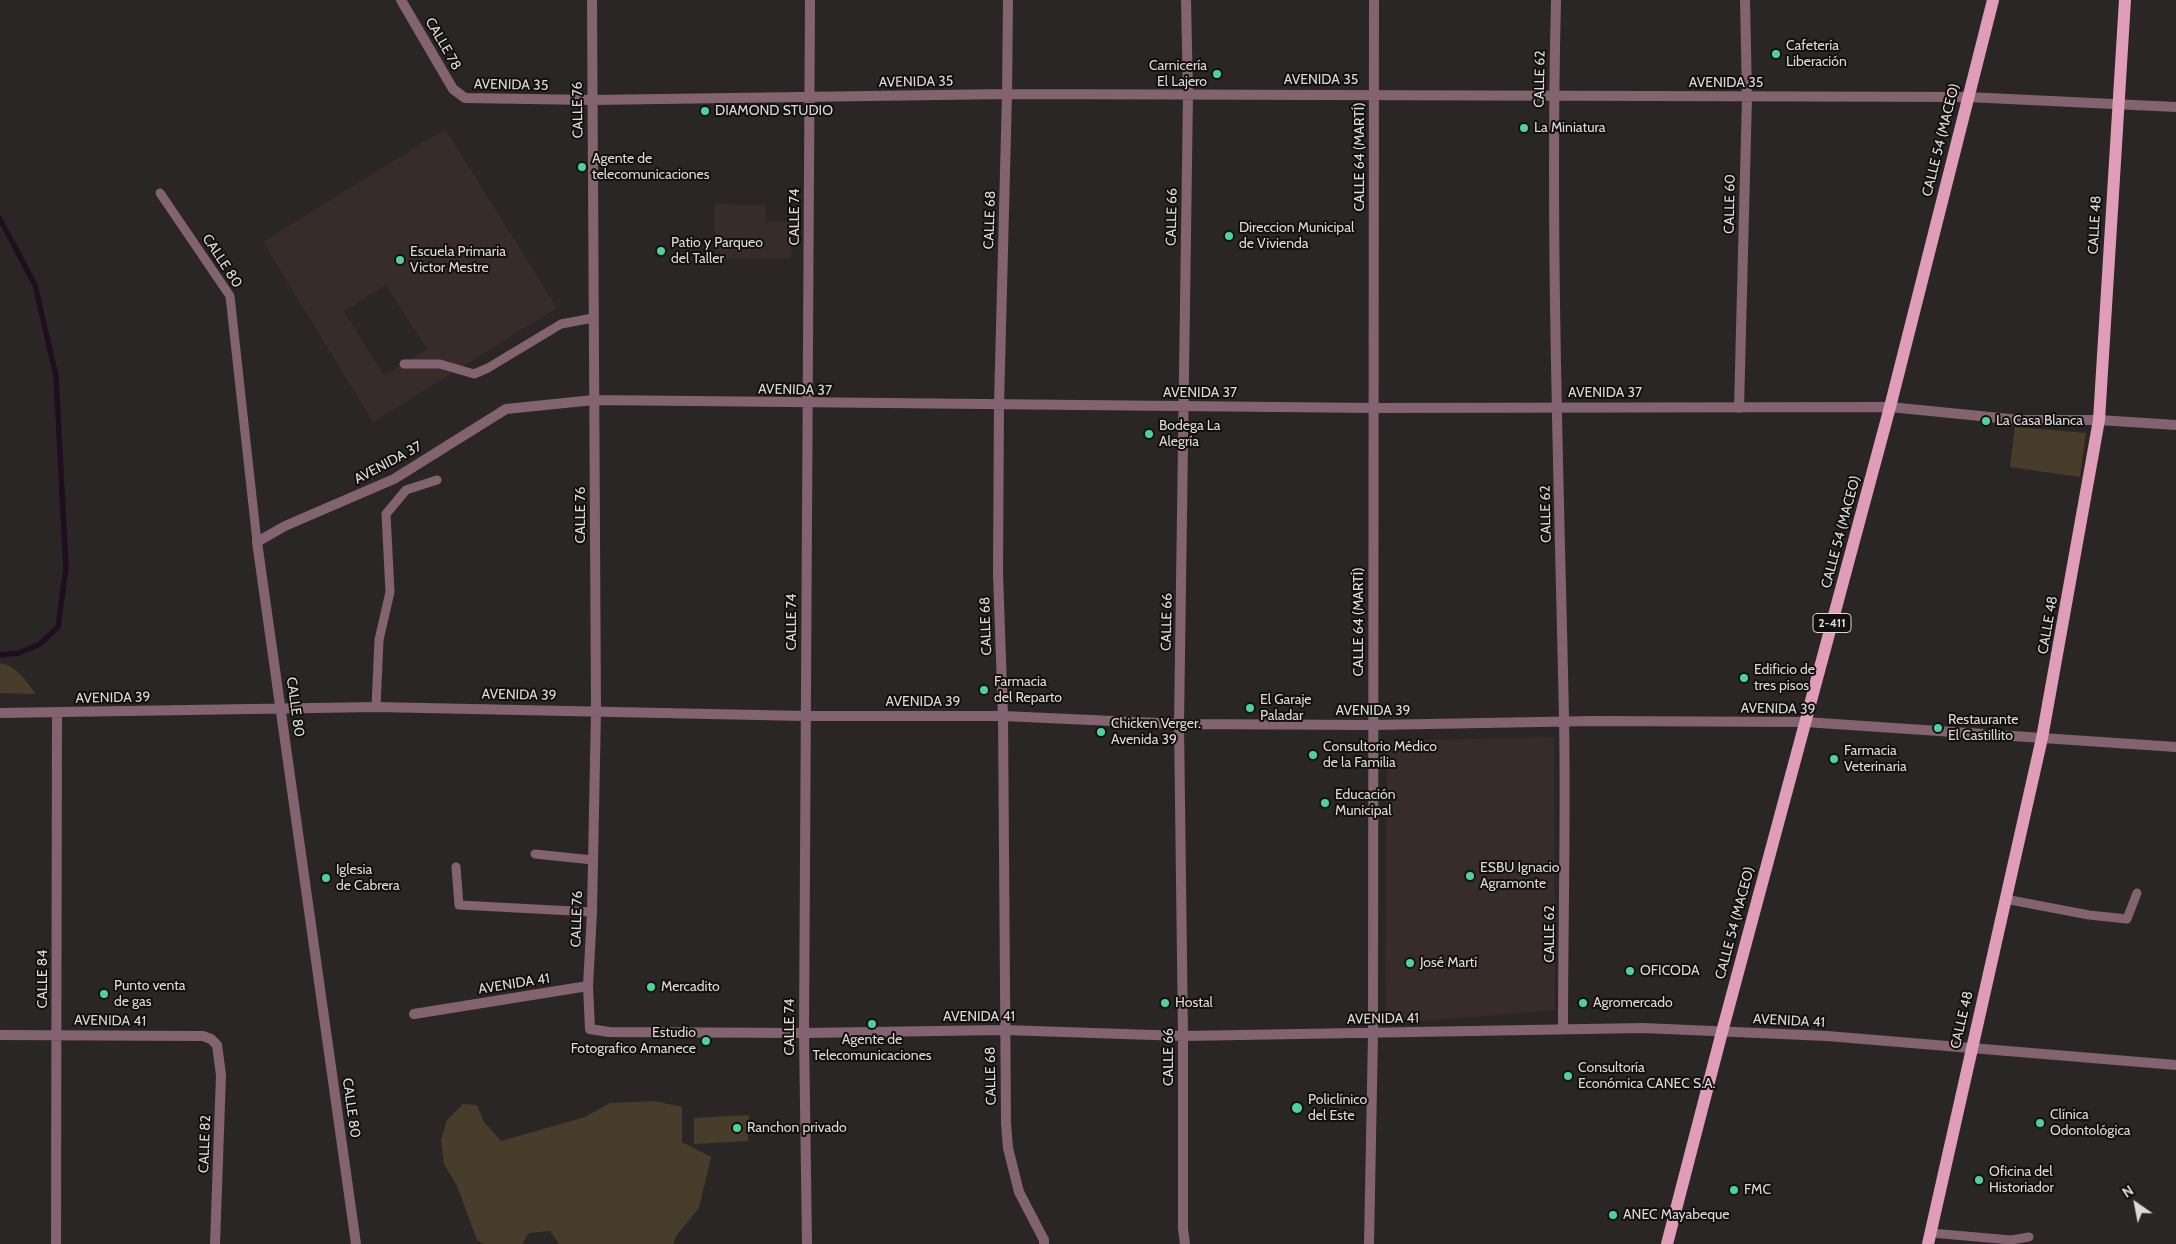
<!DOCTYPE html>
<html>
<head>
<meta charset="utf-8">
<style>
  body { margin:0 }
  #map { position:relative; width:2176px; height:1244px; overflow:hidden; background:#2b2626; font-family:Cabin,sans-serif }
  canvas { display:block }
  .north { position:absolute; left:2111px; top:1179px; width:50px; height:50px; -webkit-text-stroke:4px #12100f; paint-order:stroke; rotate:327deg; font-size:14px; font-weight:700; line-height:20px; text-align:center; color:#ddd9d9 }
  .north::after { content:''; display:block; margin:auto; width:18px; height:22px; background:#ddd9d9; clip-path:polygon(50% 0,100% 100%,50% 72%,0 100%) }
</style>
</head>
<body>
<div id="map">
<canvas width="2176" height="1244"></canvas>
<div class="north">N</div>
</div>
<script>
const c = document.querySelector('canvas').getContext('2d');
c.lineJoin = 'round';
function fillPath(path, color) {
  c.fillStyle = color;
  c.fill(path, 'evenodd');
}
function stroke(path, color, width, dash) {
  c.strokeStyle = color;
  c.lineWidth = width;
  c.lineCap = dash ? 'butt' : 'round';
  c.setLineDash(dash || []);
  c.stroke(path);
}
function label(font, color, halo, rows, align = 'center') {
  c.font = font + ' Cabin,sans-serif';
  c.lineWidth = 4;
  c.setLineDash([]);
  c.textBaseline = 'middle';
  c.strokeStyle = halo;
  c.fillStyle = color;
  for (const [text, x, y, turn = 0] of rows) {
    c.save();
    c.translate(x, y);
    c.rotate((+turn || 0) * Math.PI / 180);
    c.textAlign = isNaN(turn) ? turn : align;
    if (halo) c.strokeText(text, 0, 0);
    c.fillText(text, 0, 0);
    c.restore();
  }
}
const built = new Path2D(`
  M445,129l112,179 -184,114 -110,-180zM386,285l41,64 -43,27 -40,-65z
  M715,204l50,1v17h26v36h-76z
  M1554,737l1,273 -170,14 2,-283z`);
const green = new Path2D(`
  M2015,427l71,6 -6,44 -70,-10z
  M0,663c17,3 26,18 36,31l-36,-1z
  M655,1101l27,6v35l29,15 -12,51 -23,28 -3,8h-114l-9,-13 -21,2 -7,11h-38l-7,-4 -20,-54 -13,-22 -3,-24 6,-20 16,-16 14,1 7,17 17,19 84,-24 25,-14z
  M749,1115l-1,26 -54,3v-26z`);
const stream = new Path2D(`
  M0,219l35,66 21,91 10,192 -8,59 -18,17 -21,9 -19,2`);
const lane = new Path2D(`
  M160,193l70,103 27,246
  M404,364h36l34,10 14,-6 73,-44 32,-6
  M376,707l3,-67 11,-48 -4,-78 20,-24 31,-10
  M535,854l58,6
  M456,867l3,38 133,7
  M2005,899l84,16 38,4 10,-26
  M1931,1233l80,7 18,-3`);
const street = new Path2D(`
  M401,0l52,89 12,9 127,2 415,-6 960,3 209,10
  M592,0l4,710 -4,202 -4,74 2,43 19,3 195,1 200,-3 179,6 460,-8 184,8 349,29
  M1008,0l-1,94 -8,311 -1,168 5,143 3,407 2,25 11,44 25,48v4
  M1556,0c-6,239 3,479 8,718 2,103 -1,207 -1,310
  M1739,408l8,-311 -2,-97
  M0,713l376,-6 429,9h198l176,8 194,1 221,-4 211,1 371,25
  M414,1014l174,-28
  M0,1035l203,1 8,3 6,6 4,30 -6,169
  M56,1244l1,-531
  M356,1244l-99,-702 28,-16 109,-47 112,-70 88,-9 779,8 517,-1 130,13h79l77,5
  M807,1244l-3,-211 6,-1033
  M1185,1244l-2,-15v-193l-4,-312 9,-630 -2,-94
  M1369,1244l4,-210 1,-1034`);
const primary = new Path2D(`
  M1667,1244l55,-212 168,-625 103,-407
  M1928,1244l114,-506 57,-318 26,-420`);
const markers = [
  [1776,54,5,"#4cd39a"],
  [1217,74,5,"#4cd39a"],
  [705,111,5,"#4cd39a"],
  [1524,128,5,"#4cd39a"],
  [582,167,5,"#4cd39a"],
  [1229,236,5,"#4cd39a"],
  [661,251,5,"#4cd39a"],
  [400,260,5,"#4cd39a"],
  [1986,421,5,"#4cd39a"],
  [1149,434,5,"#4cd39a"],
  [1744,678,5,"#4cd39a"],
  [984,690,5,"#4cd39a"],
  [1250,708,5,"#4cd39a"],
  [1938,728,5,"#4cd39a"],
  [1101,732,5,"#4cd39a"],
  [1313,755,5,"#4cd39a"],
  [1834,759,5,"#4cd39a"],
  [1325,803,5,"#4cd39a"],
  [1470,876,5,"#4cd39a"],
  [326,878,5,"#4cd39a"],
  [1410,963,5,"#4cd39a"],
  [1630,971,5,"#4cd39a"],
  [651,987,5,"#4cd39a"],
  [104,994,5,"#4cd39a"],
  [1165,1003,5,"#4cd39a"],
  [1583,1003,5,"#4cd39a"],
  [872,1024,5,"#4cd39a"],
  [706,1041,5,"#4cd39a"],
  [1568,1076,5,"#4cd39a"],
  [1297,1108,6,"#4cd39a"],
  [2040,1123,5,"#4cd39a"],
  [737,1128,5,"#4cd39a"],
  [1979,1180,5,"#4cd39a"],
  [1734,1190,5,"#4cd39a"],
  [1613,1215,5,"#4cd39a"]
];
const shields = [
  [1832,623,38]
];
const shieldNames = [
  ["2-411",1832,623]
];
const streetNames = [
  ["CALLE 78",443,44,60],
  ["CALLE 62",1540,79,-89],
  ["AVENIDA 35",1321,80],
  ["AVENIDA 35",916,82,-1],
  ["AVENIDA 35",1726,83],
  ["AVENIDA 35",511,85,1],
  ["CALLE 76",578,110,-91],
  ["CALLE 54 (MACEO)",1941,140,-76],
  ["CALLE 64 (MARTÍ)",1360,157,-90],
  ["CALLE 60",1730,204,-89],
  ["CALLE 74",795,217,-90],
  ["CALLE 66",1172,217,-89],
  ["CALLE 68",990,220,-88],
  ["CALLE 48",2095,225,-87],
  ["CALLE 80",222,261,57],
  ["AVENIDA 37",795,390,1],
  ["AVENIDA 37",1200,393],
  ["AVENIDA 37",1605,393],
  ["AVENIDA 37",388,463,-28],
  ["CALLE 62",1546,514,-91],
  ["CALLE 76",581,515,-90],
  ["CALLE 54 (MACEO)",1841,532,-75],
  ["CALLE 74",792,622,-90],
  ["CALLE 66",1167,622,-89],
  ["CALLE 64 (MARTÍ)",1359,622,-90],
  ["CALLE 48",2048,625,-80],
  ["CALLE 68",986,626,-92],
  ["AVENIDA 39",519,695,1],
  ["AVENIDA 39",113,698,-1],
  ["AVENIDA 39",923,702],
  ["CALLE 80",295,707,82],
  ["AVENIDA 39",1778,709,1],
  ["AVENIDA 39",1373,711],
  ["CALLE 76",577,919,-88],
  ["CALLE 54 (MACEO)",1735,923,-75],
  ["CALLE 62",1550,934,-90],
  ["CALLE 84",43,979,-90],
  ["AVENIDA 41",514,984,-9],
  ["AVENIDA 41",979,1017],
  ["AVENIDA 41",1383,1019,-1],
  ["CALLE 48",1962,1020,-77],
  ["AVENIDA 41",110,1021,1],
  ["AVENIDA 41",1789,1021,3],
  ["CALLE 74",790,1027,-90],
  ["CALLE 66",1169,1057,-90],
  ["CALLE 68",991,1076,-91],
  ["CALLE 80",351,1108,82],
  ["CALLE 82",205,1144,-88]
];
const poiNames = [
  ["Cafetería",1786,46],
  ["Liberación",1786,62],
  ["Carnicería",1207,66,"right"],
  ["El Lajero",1207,82,"right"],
  ["DIAMOND STUDIO",715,111],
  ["La Miniatura",1534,128],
  ["Agente de",592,159],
  ["telecomunicaciones",592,175],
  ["Direccion Municipal",1239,228],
  ["de Vivienda",1239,244],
  ["Patio y Parqueo",671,243],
  ["del Taller",671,259],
  ["Escuela Primaria",410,252],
  ["Victor Mestre",410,268],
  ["La Casa Blanca",1996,421],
  ["Bodega La",1159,426],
  ["Alegría",1159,442],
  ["Edificio de",1754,670],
  ["tres pisos",1754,686],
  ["Farmacia",994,682],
  ["del Reparto",994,698],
  ["El Garaje",1260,700],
  ["Paladar",1260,716],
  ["Restaurante",1948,720],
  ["El Castillito",1948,736],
  ["Chicken Verger.",1111,724],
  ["Avenida 39",1111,740],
  ["Consultorio Médico",1323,747],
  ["de la Familia",1323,763],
  ["Farmacia",1844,751],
  ["Veterinaria",1844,767],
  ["Educación",1335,795],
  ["Municipal",1335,811],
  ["ESBU Ignacio",1480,868],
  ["Agramonte",1480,884],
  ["Iglesia",336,870],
  ["de Cabrera",336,886],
  ["José Martí",1420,963],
  ["OFICODA",1640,971],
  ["Punto venta",114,986],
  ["de gas",114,1002],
  ["Mercadito",661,987],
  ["Hostal",1175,1003],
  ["Agromercado",1593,1003],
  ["Estudio",696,1033,"right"],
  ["Fotografico Amanece",696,1049,"right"],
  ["Agente de",872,1040,"center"],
  ["Telecomunicaciones",872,1056,"center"],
  ["Consultoría",1578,1068],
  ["Económica CANEC S.A.",1578,1084],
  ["Policlínico",1308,1100],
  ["del Este",1308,1116],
  ["Clínica",2050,1115],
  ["Odontológica",2050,1131],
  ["Ranchon privado",747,1128],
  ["Oficina del",1989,1172],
  ["Historiador",1989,1188],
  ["FMC",1744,1190],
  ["ANEC Mayabeque",1623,1215]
];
fillPath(built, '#382c2b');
fillPath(green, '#483c2a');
stroke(stream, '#1f0e20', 5.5);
stroke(lane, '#836370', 9);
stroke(street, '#836370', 10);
stroke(primary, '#e09db9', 12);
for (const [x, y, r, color] of markers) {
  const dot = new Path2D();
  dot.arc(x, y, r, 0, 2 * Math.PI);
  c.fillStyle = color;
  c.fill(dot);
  stroke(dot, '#12100f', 2);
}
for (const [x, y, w] of shields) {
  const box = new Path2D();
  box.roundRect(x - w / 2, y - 9.5, w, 19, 4);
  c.fillStyle = '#12100f';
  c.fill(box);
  stroke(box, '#ddd9d9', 1);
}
label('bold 12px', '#ddd9d9', null, shieldNames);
label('14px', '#ddd9d9', '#12100f', streetNames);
label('14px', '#ddd9d9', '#12100f', poiNames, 'left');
</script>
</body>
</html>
